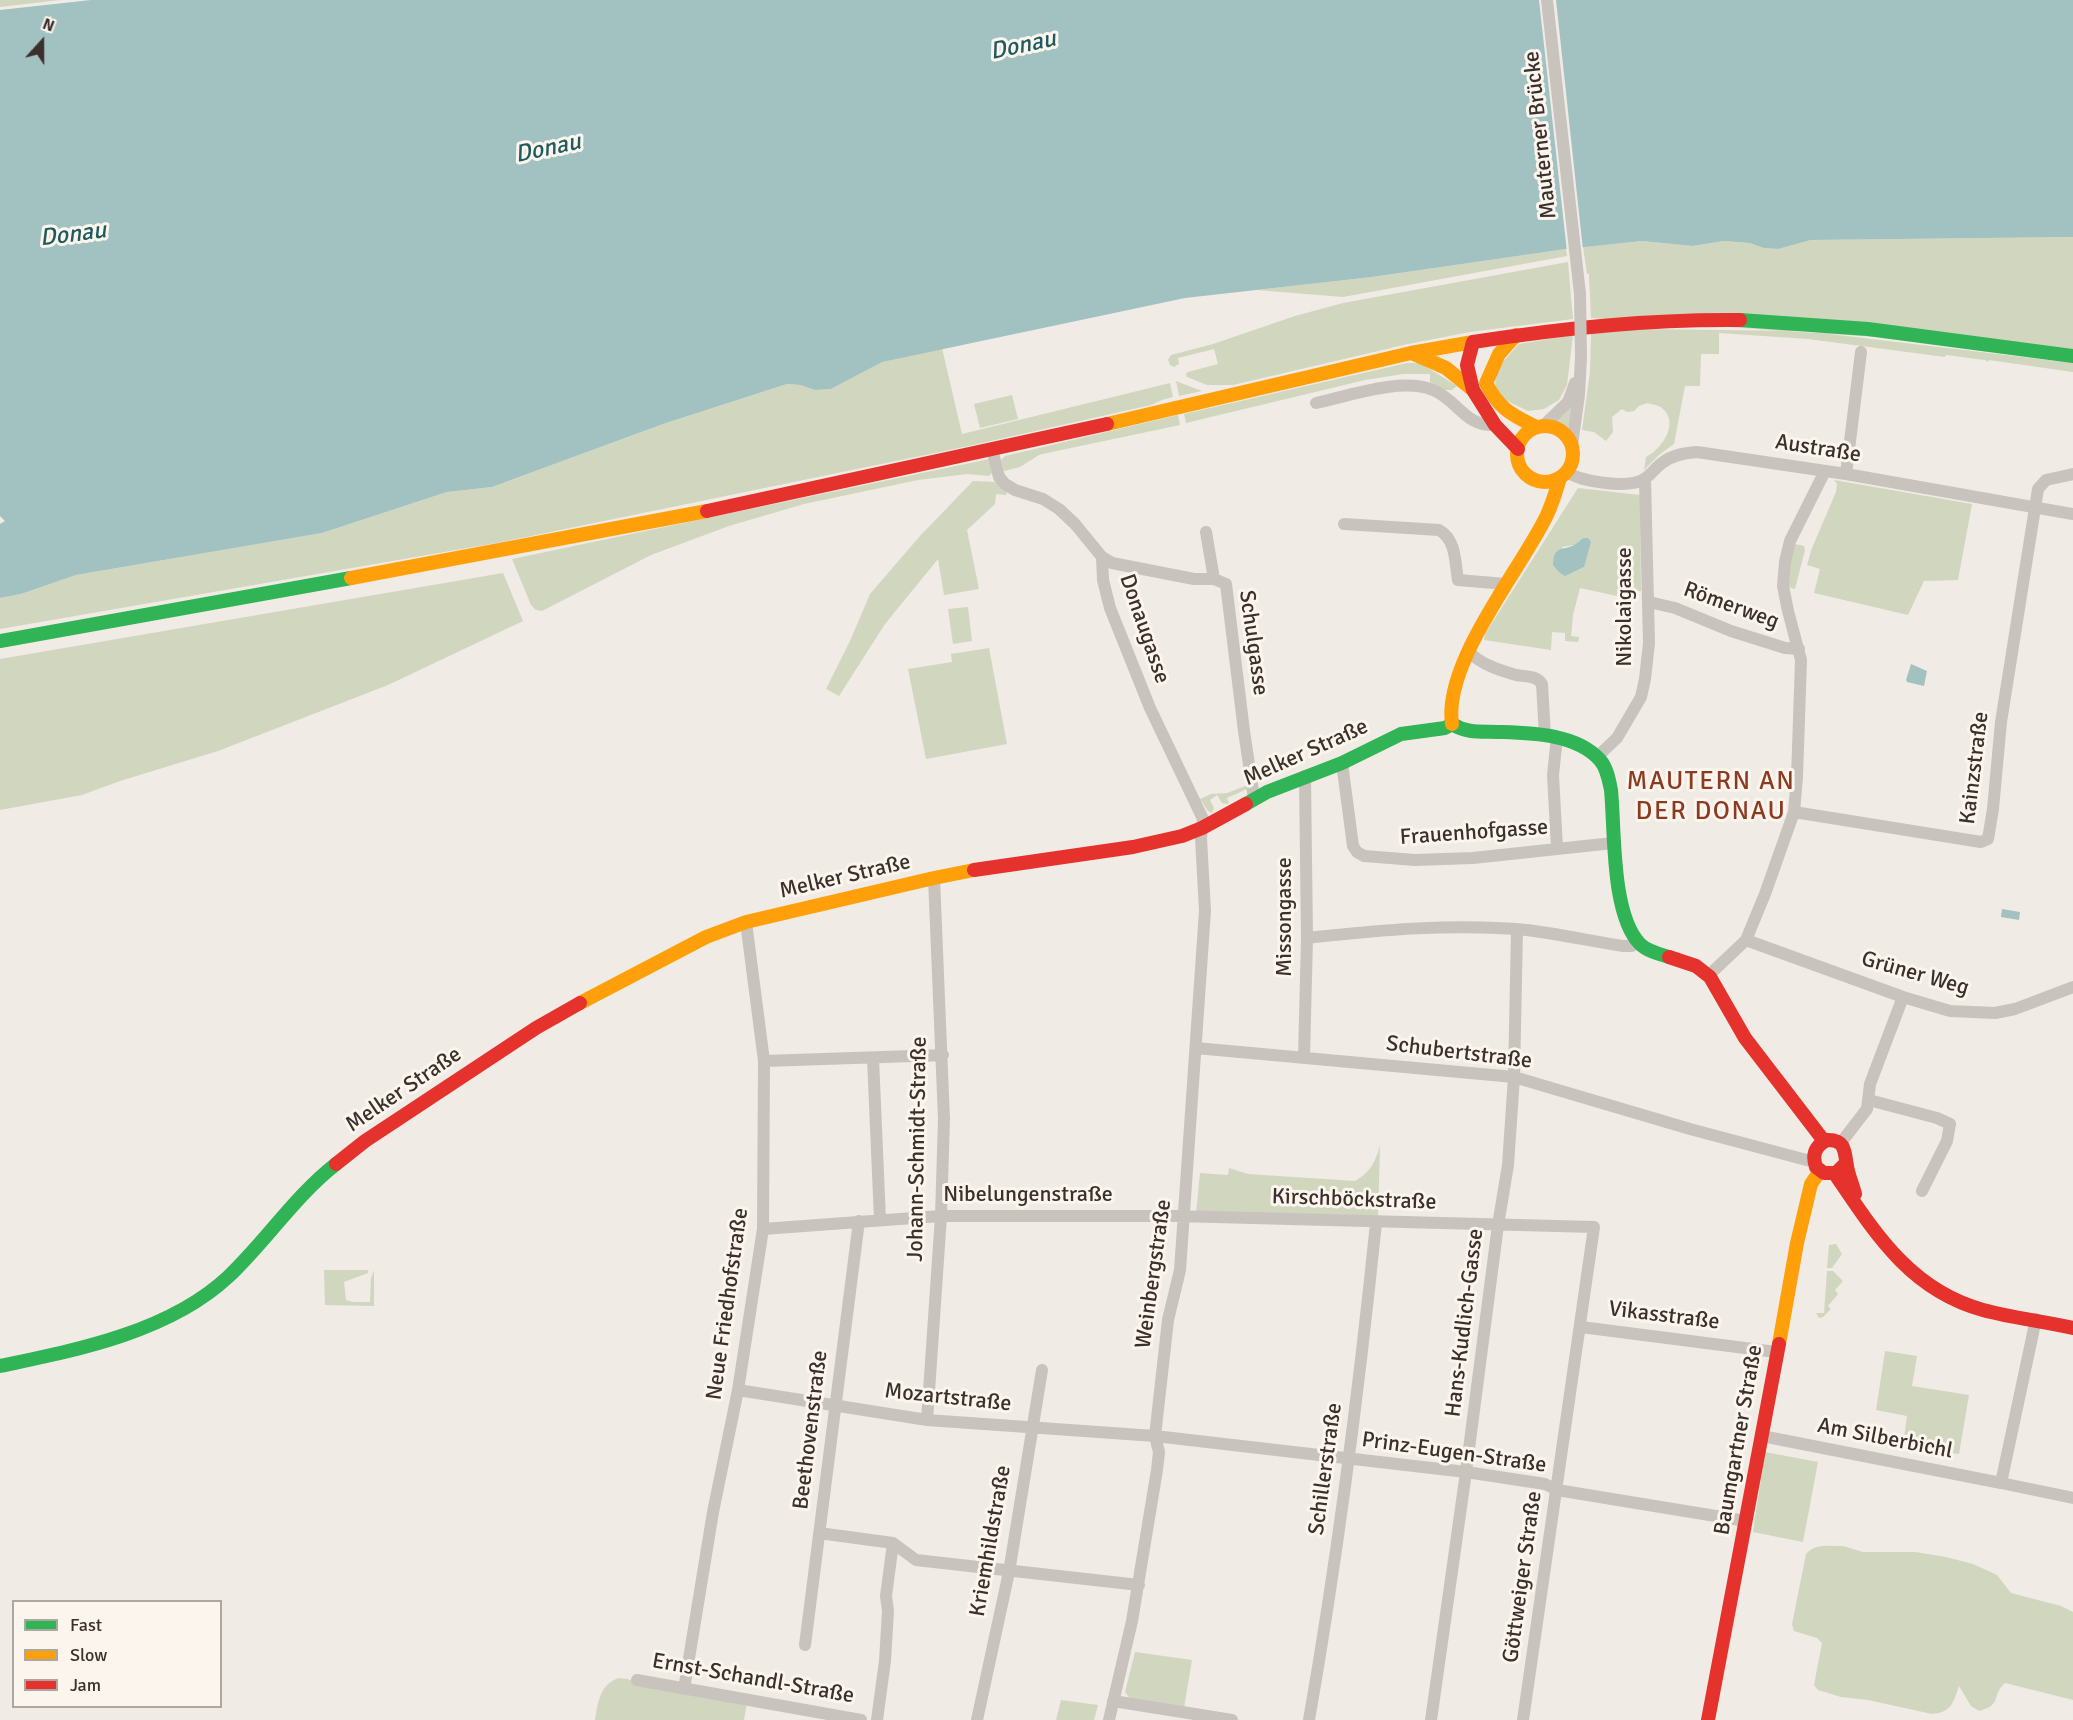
<!DOCTYPE html>
<html>
<head>
<meta charset="utf-8">
<style>
  body { margin:0 }
  #map { position:relative; width:2073px; height:1720px; overflow:hidden; background:#f0ebe5; font-family:Signika,sans-serif }
  canvas { display:block }
  .legend { position:absolute; left:12px; top:1600px; width:210px; height:108px; box-sizing:border-box; background:#fbf5ee; border:2px solid #aea6a0; margin:0; padding:8px 10px; list-style:none; font-size:18px; color:#3b302b }
  .legend li { display:flex; align-items:center; gap:12px; height:30px }
  .legend b { width:30px; border:2px solid #aea6a0 }
  .north { position:absolute; left:12px; top:12px; width:60px; height:60px; -webkit-text-stroke:4px #fbf5ee; paint-order:stroke; rotate:21deg; font-size:16px; font-weight:700; line-height:24px; text-align:center; color:#3b302b }
  .north::after { content:''; display:block; margin:auto; width:21px; height:27px; background:#3b302b; clip-path:polygon(50% 0,100% 100%,50% 72%,0 100%) }
</style>
</head>
<body>
<div id="map">
<canvas width="2073" height="1720"></canvas>
<ul class="legend">
<li><b style="height:8px;background:#30b455"></b>Fast</li>
<li><b style="height:8px;background:#ff9f0a"></b>Slow</li>
<li><b style="height:8px;background:#e5322d"></b>Jam</li>
</ul>
<div class="north">N</div>
</div>
<script>
const c = document.querySelector('canvas').getContext('2d');
c.lineJoin = 'round';
function fillPath(path, color) {
  c.fillStyle = color;
  c.fill(path, 'evenodd');
}
function stroke(path, color, width, dash) {
  c.strokeStyle = color;
  c.lineWidth = width;
  c.lineCap = dash ? 'butt' : 'round';
  c.setLineDash(dash || []);
  c.stroke(path);
}
function label(font, color, halo, rows, align = 'center') {
  c.font = font + ' Signika,sans-serif';
  c.lineWidth = 6;
  c.setLineDash([]);
  c.textBaseline = 'middle';
  c.strokeStyle = halo;
  c.fillStyle = color;
  for (const [text, x, y, turn = 0] of rows) {
    c.save();
    c.translate(x, y);
    c.rotate((+turn || 0) * Math.PI / 180);
    c.textAlign = isNaN(turn) ? turn : align;
    if (halo) c.strokeText(text, 0, 0);
    c.fillText(text, 0, 0);
    c.restore();
  }
}
const green = new Path2D(`
  M0,0h60l-60,7z
  M2073,237v113l-482,-32 -2,-44h-2l-4,-27 59,-6 51,5 31,-5 25,2 15,5 14,1 33,-9z
  M1566,249l1,7 -224,41 -87,-7 116,-13z
  M1568,262l5,57 -103,13 -62,12 -175,41h-26l-20,-8 -1,-3 2,-2 30,-8 -4,-15 -36,9 1,6 -5,3 -4,-2 -2,-5 3,-5 42,-11 82,-28 48,-13z
  M1633,329l171,2 269,32v9l-84,-12 -1,2 -3,-2 -39,-5 -1,2 -137,-18 -89,-6v21h-18l-1,32h-15l-11,58 -15,11 -15,15 2,-13c16,-8 34,-34 16,-49 -4,-3 -11,-4 -15,-5l-8,3 -5,5 -7,1 -5,-3 -10,8 1,15 -7,9 -12,-9 -12,-2 8,-58 1,-39z
  M1573,335l-6,50 -8,15 -15,9 -16,2 -31,-15 -3,-24 25,-28z
  M942,348l20,86 208,-51 3,14 -11,3 -11,5 -187,42 -462,95 -502,87v-31l21,-4 55,-19 246,-42 125,-41 45,-5 171,-63 124,-40 13,1 15,5 16,-1 50,-27z
  M1407,363h13l37,23 -5,4h-9l-13,-8v-8h-27l-38,6 -179,43 -2,-9z
  M1176,381l26,10 -23,5z
  M1012,395l6,24 -38,9 -6,-24z
  M1569,407l3,2 -4,21 -14,-9z
  M1178,415l2,10 -133,28 -8,2 -19,12 -16,4 -3,-11 4,-4z
  M989,459l3,14 -3,3 -22,-2 -49,6 -114,24 -75,22 -78,29 -109,56 -6,-1 -5,-5 -19,-46z
  M1834,480l138,24 -14,76 -34,1 -16,34 -94,-22 6,-24 -13,-4 5,-17 24,-56 1,-8z
  M973,481l22,1 12,10 -1,3 -10,-1 -1,10 -28,26 12,59 -35,6 -6,-36 -53,65 -46,72 -13,-7 24,-48 20,-47 50,-58z
  M1578,488l62,7 1,96 -19,-1 -5,6 -37,-8 -7,27 -2,21 8,1 -1,5 -13,-1v-8l-13,-1 -1,18 -67,-10 1,-6zM1575,545l9,22 -19,8 -3,-28z
  M1795,544l9,2 1,4 -10,39 -7,-2 1,-20z
  M503,573l20,48 -135,64 -170,66 -98,30 -38,14 -82,15v-151z
  M968,607l4,34 -19,3 -5,-35z
  M989,648l18,96 -81,15 -18,-90 44,-7 -1,-8z
  M1248,785l-1,4 -20,9 2,5 -2,1 -5,-1 -5,-8 -7,5 4,8 -2,5 -4,-2 -8,-12 11,-5 16,-1z
  M1380,1145l-2,74 -182,-5 4,-41 28,2 1,-7 19,6 107,7c15,-8 21,-20 25,-36z
  M1836,1244l6,10 -10,14h-5l2,-23z
  M324,1270h44v3l-24,9 2,18 7,2h17l1,-24 3,-8v36l-49,-1z
  M1827,1271h6l10,10 -8,9 3,4 -10,12 3,3 -8,8 -4,1 -3,-5h8z
  M1885,1351l32,5 -5,30 57,9 -10,59 -56,-9 4,-29 -31,-6z
  M1765,1452l53,10 -15,80 -50,-10z
  M1843,1546l20,6h52l31,5 27,7 24,11 14,18 50,13 12,6v88l-68,-17c-14,12 -2,22 -26,28l-8,-5 -12,-20c-6,17 -7,26 -27,28l-64,-14 -27,-3 -23,-7 -4,-5 8,-42 -5,-5 -23,-7 -2,-7 14,-70c9,-11 24,-8 37,-8z
  M1135,1652l57,8 -8,48 -54,-9 -5,-7z
  M619,1678l9,1 6,3 113,21 -3,17h-149c3,-18 5,-36 24,-42z
  M1061,1700l37,5 -4,15h-38z`);
const water = new Path2D(`
  M91,0h1982v237l-262,3 -33,9 -14,-1 -15,-5 -25,-2 -31,5 -51,-5 -76,8 -194,28 -187,21 -303,64 -51,27 -16,1 -15,-5 -13,-1 -124,40 -171,63 -45,5 -125,41 -246,42 -55,19 -21,4v-74l5,-3 -5,-5v-506z
  M1584,538h4l3,4 -7,25 -19,9 -5,-3 -7,-8c1,-22 11,-13 23,-21 3,-2 5,-5 8,-6z
  M1911,664l16,7 -3,15 -17,-4 -1,-2z
  M2002,909l18,3 -1,8 -18,-3z`);
const pier = new Path2D(`
  M1539,0h17l27,250 -16,2z`);
const street = new Path2D(`
  M1547,0l33,294
  M1316,403c32,-7 86,-26 117,-13 25,10 32,37 62,35
  M1543,426l25,-24 7,-19
  M1572,445l7,-50 2,-38
  M992,449l7,28 6,7 10,6 28,9 16,10 16,15 27,33 1,23 7,28 40,100 53,111 -2,19 4,73 -25,359 -12,50 -13,116 4,16 -2,18 -25,151 -23,99
  M1567,472c15,10 62,17 77,7 7,-4 11,-11 18,-16 10,-8 22,-10 35,-11l149,22 227,40
  M1846,474l15,-122
  M1344,524l95,6c17,9 16,32 19,50l48,4
  M1206,532l8,47
  M1102,557l10,6 82,16h20l12,5 18,147 10,67
  M1649,602l26,6 56,23 54,17 14,1
  M1468,651c12,13 31,19 48,24 10,2 20,0 26,9l3,52
  M1557,737l-4,38 4,73
  M1598,756l19,-18 24,-41 4,-18 4,-36 -4,-164
  M1342,763l11,83 4,6 7,4 51,4 58,-2 140,-15
  M1794,812l187,30 7,-3 5,-30 8,-87 37,-233 8,-9 27,-6
  M1307,938c73,-8 147,-15 220,-8 32,4 64,11 96,16h9l5,-5
  M1746,940l157,57 47,14 45,2 20,-4 58,-22
  M1708,976l38,-36 19,-46 29,-82 3,-35 4,-117 -13,-49 -5,-25 2,-24 5,-21 35,-70
  M1196,1048l318,29 176,52 124,33
  M1304,1057l3,-119 -2,-162
  M873,1058l7,162
  M764,1061l179,-6
  M1869,1100l68,18 13,6 -3,17 -25,50
  M1840,1144l27,-35 3,-25 33,-87
  M763,1229l178,-13h236l417,11 -71,493
  M1581,1327l195,25
  M738,1390l189,30 228,16 311,36 79,12 12,6 189,31
  M927,1420l14,-204 3,-97 -10,-241
  M1762,1436l239,47 35,-164
  M2001,1483l72,15
  M819,1533l74,10 23,17 223,25
  M805,1645l54,-424
  M637,1680l224,40
  M684,1689l29,-177 25,-122 25,-161 1,-168 -18,-139
  M1113,1701l119,19
  M877,1720l8,-59 3,-50 -2,-15 7,-53
  M977,1720l32,-148 33,-202
  M1309,1720c29,-165 50,-331 67,-497
  M1431,1720l35,-248 32,-247 10,-60 6,-88 3,-147`);
const fast = new Path2D(`
  M1740,320l128,9 205,27
  M0,641l351,-63
  M1452,724c16,10 30,7 49,8 32,1 76,2 99,28 7,8 9,20 11,30 4,40 0,124 29,154 7,7 19,10 29,13
  M1246,804l21,-12 75,-29 59,-29 44,-6 7,-4
  M0,1366c77,-16 169,-34 228,-89 38,-36 67,-81 108,-113`);
const slow = new Path2D(`
  M1414,354l32,14 27,22
  M1486,383c13,26 25,31 50,44
  M1486,383l13,-29 17,-19
  M1107,424l304,-71 62,-11
  M1517 454a28 28 0 1 1 56 0a28 28 0 1 1-56 0Z
  M351,578l356,-67
  M1452,724c-9,-61 67,-152 94,-207 6,-12 10,-26 14,-39
  M580,1003l126,-66 40,-15 188,-44 40,-8
  M1779,1344l18,-101 14,-59 9,-13`);
const jam = new Path2D(`
  M1473,342l-6,23 6,25
  M1473,342c89,-14 177,-23 267,-22
  M1473,390l22,35 23,24
  M707,511l400,-87
  M974,870l159,-23 49,-11 20,-8 44,-24
  M1669,957l27,9 14,11 35,61 79,103
  M1846,1163l-10,10h-12l-8,-6c-4,-12 -1,-21 11,-27 21,-1 17,16 21,31 2,8 5,15 7,23
  M336,1164l29,-23 171,-113 44,-25
  M1835,1174c40,59 75,116 148,136 29,8 60,11 90,18
  M1708,1720l71,-376`);
const streetBridge = new Path2D(`
  M1580,294l1,63`);
const streetNames = [
  ["Mauterner Brücke",1541,135,-96],
  ["Austraße",1818,449,9],
  ["Römerweg",1731,606,20],
  ["Nikolaigasse",1625,607,-90],
  ["Donaugasse",1144,629,71],
  ["Schulgasse",1253,643,82],
  ["Melker Straße",1306,753,-24],
  ["Kainzstraße",1975,768,-83],
  ["Frauenhofgasse",1474,833,-4],
  ["Melker Straße",845,877,-13],
  ["Missongasse",1285,917,-90],
  ["Grüner Weg",1915,974,16],
  ["Schubertstraße",1459,1053,7],
  ["Melker Straße",404,1090,-34],
  ["Johann-Schmidt-Straße",918,1149,-89],
  ["Nibelungenstraße",1028,1195],
  ["Kirschböckstraße",1354,1200,2],
  ["Weinbergstraße",1154,1274,-82],
  ["Neue Friedhofstraße",728,1304,-82],
  ["Vikasstraße",1664,1316,7],
  ["Hans-Kudlich-Gasse",1465,1323,-83],
  ["Mozartstraße",948,1398,6],
  ["Beethovenstraße",811,1430,-83],
  ["Am Silberbichl",1885,1439,11],
  ["Baumgartner Straße",1739,1440,-80],
  ["Prinz-Eugen-Straße",1454,1453,8],
  ["Schillerstraße",1326,1469,-82],
  ["Kriemhildstraße",991,1541,-80],
  ["Göttweiger Straße",1523,1577,-82],
  ["Ernst-Schandl-Straße",753,1679,10]
];
const waterNames = [
  ["Donau",1023,46,-12],
  ["Donau",548,149,-12],
  ["Donau",73,235,-7]
];
const quarterNames = [
  ["MAUTERN AN",1711,782],
  ["DER DONAU",1711,812]
];
fillPath(green, '#d1d6bf');
fillPath(water, '#a1c2c1');
fillPath(pier, '#f0ebe5');
stroke(street, '#c9c3be', 12);
stroke(fast, '#30b455', 14);
stroke(slow, '#ff9f0a', 14);
stroke(jam, '#e5322d', 14);
stroke(streetBridge, '#c9c3be', 12);
label('22px', '#3b302b', '#fbf5ee', streetNames);
label('italic 24px', '#1f5a5e', '#fbf5ee', waterNames);
c.letterSpacing = '1.5px';
label('26px', '#8c3b22', '#fbf5ee', quarterNames);
c.letterSpacing = '0px';
</script>
</body>
</html>
